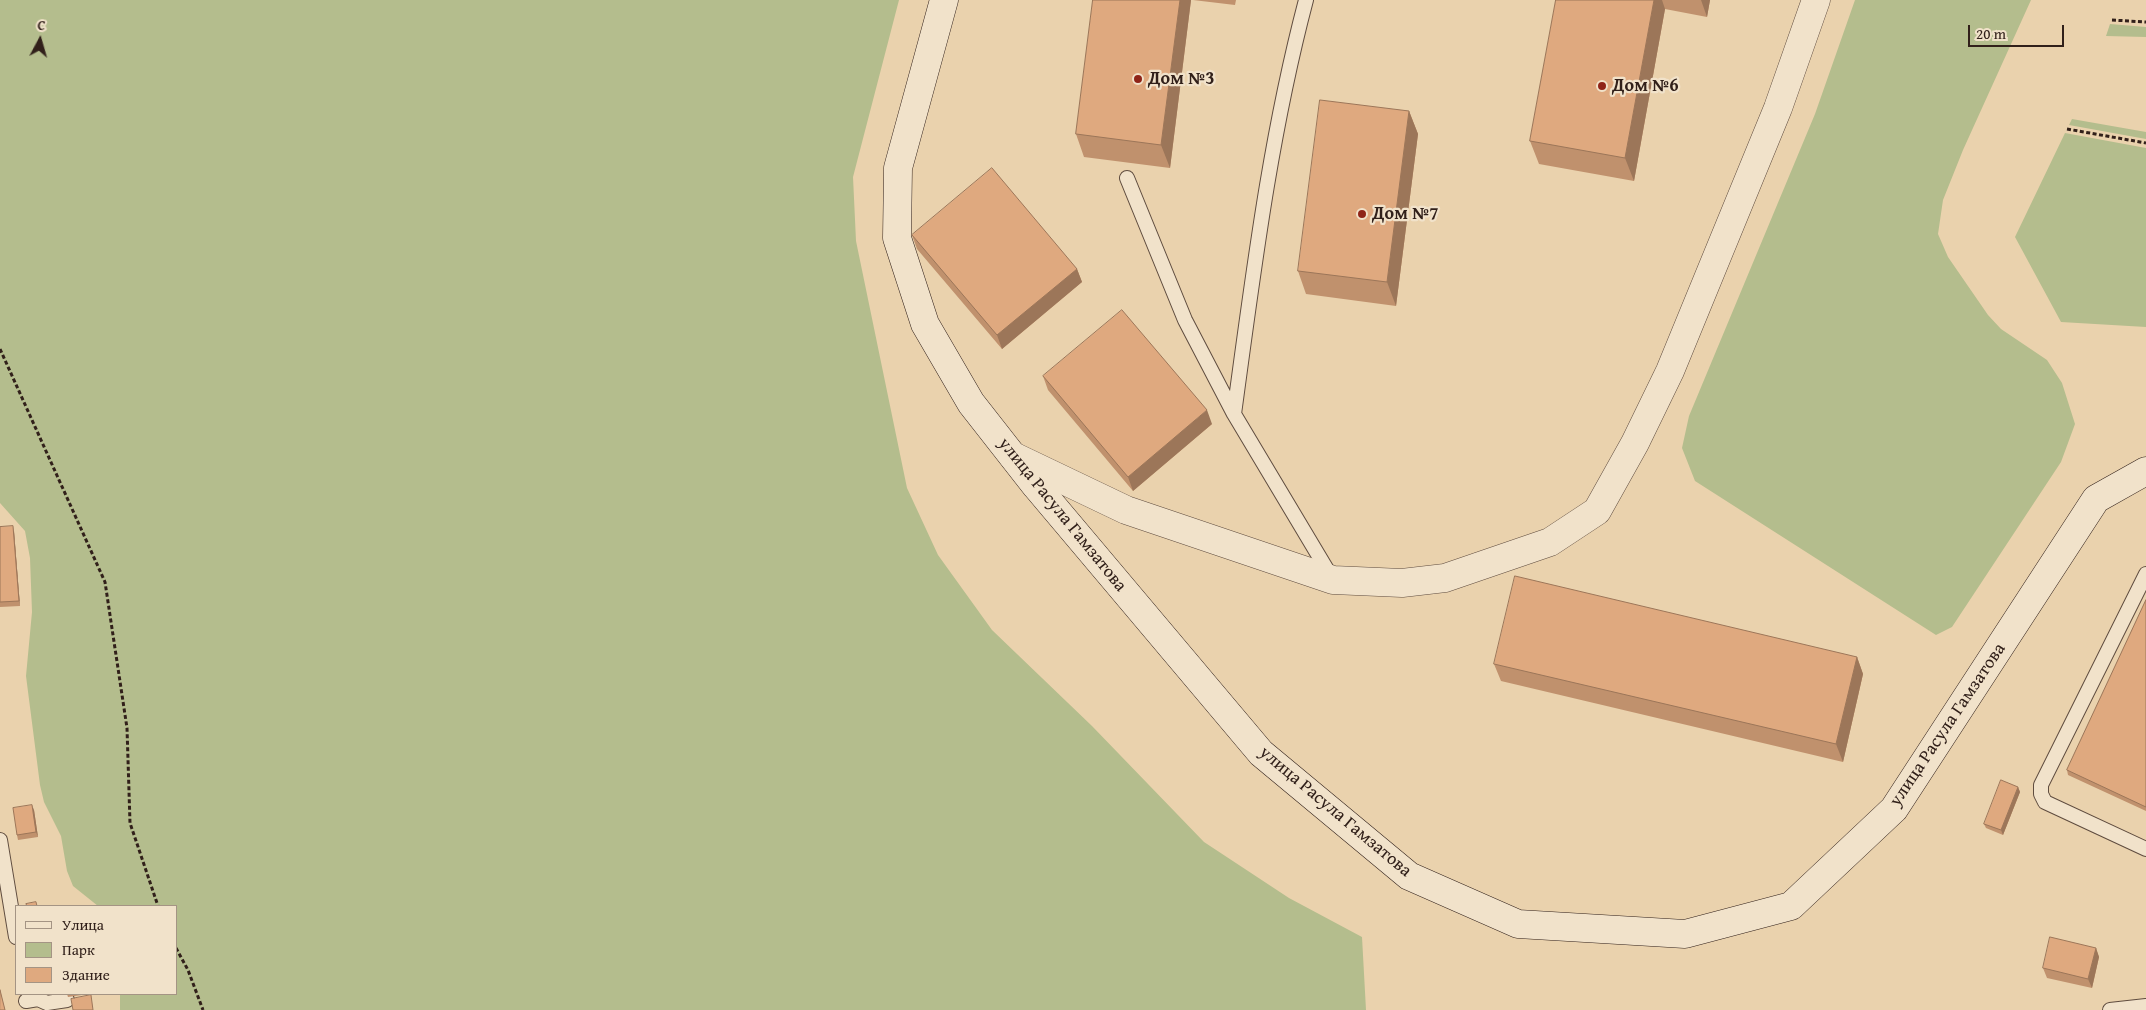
<!DOCTYPE html>
<html>
<head>
<meta charset="utf-8">
<style>
  body { margin:0 }
  #map { position:relative; width:2146px; height:1010px; overflow:hidden; background:#ead2ad; font-family:"Gentium Book Plus",serif }
  canvas { display:block }
  .legend { position:absolute; left:15px; top:905px; width:162px; height:90px; box-sizing:border-box; background:#f1e2ca; border:1px solid #a49484; margin:0; padding:6px 9px; list-style:none; font-size:15px; color:#31201a }
  .legend li { display:flex; align-items:center; gap:10px; height:25px }
  .legend b { width:25px; border:1px solid #a49484 }
  .north { position:absolute; left:15px; top:15px; width:50px; height:50px; -webkit-text-stroke:4px #f1e2ca; paint-order:stroke; rotate:6deg; font-size:14px; font-weight:700; line-height:20px; text-align:center; color:#31201a }
  .north::after { content:''; display:block; margin:auto; width:18px; height:22px; background:#31201a; clip-path:polygon(50% 0,100% 100%,50% 72%,0 100%) }
  .scale { position:absolute; left:1968px; top:25px; width:96px; height:22px; box-sizing:border-box; border:2px solid #31201a; border-top:0; padding-left:6px; font-size:15px; line-height:18px; white-space:nowrap; color:#31201a; -webkit-text-stroke:4px #f1e2ca; paint-order:stroke }
</style>
</head>
<body>
<div id="map">
<canvas width="2146" height="1010"></canvas>
<ul class="legend">
<li><b style="height:6px;background:#f1e2ca"></b>Улица</li>
<li><b style="height:14px;background:#b4bd8d"></b>Парк</li>
<li><b style="height:14px;background:#dfa97f"></b>Здание</li>
</ul>
<div class="north">С</div>
<div class="scale">20 m</div>
</div>
<script>
const c = document.querySelector('canvas').getContext('2d');
c.lineJoin = 'round';
function fillPath(path, color) {
  c.fillStyle = color;
  c.fill(path, 'evenodd');
}
function stroke(path, color, width, dash) {
  c.strokeStyle = color;
  c.lineWidth = width;
  c.lineCap = dash ? 'butt' : 'round';
  c.setLineDash(dash || []);
  c.stroke(path);
}
function label(font, color, halo, rows, align = 'center') {
  c.font = font + ' "Gentium Book Plus",serif';
  c.lineWidth = 4.5;
  c.setLineDash([]);
  c.textBaseline = 'middle';
  c.strokeStyle = halo;
  c.fillStyle = color;
  for (const [text, x, y, turn = 0] of rows) {
    c.save();
    c.translate(x, y);
    c.rotate((+turn || 0) * Math.PI / 180);
    c.textAlign = isNaN(turn) ? turn : align;
    if (halo) c.strokeText(text, 0, 0);
    c.fillText(text, 0, 0);
    c.restore();
  }
}
const green = new Path2D(`
  M0,0h899l-46,177 3,64 51,247 31,67 54,75 100,96 112,116 85,56 73,39 4,73h-1246v-16h56v-88h-78l-25,-20 -6,-15 -6,-35 -17,-34 -4,-17 -14,-109 6,-64 -2,-54 -5,-27 -25,-28z
  M1855,0h176l-68,150 -20,50 -5,34 10,23 40,58 13,14 46,31 15,23 13,41 -14,38 -109,165 -16,8 -241,-154 -13,-33 7,-32 126,-302z
  M2110,24l36,3v10l-40,-1z
  M2072,119l74,13v7l-77,-14z
  M2065,133l81,15v179l-85,-5 -46,-85z`);
const path = new Path2D(`
  M2112,20l34,2
  M2067,129l79,14
  M0,349l105,233 22,146 3,95 28,83
  M176,948l12,22 15,40`);
const service = new Path2D(`
  M1127,178l58,142 49,94 98,164
  M1234,414c19,-139 36,-278 72,-414
  M2146,574l-105,211v9l4,8 101,47
  M0,840l16,97
  M26,1001l12,-2 9,4 20,-3
  M2110,1010l36,-4`);
const minor = new Path2D(`
  M1013,456l113,54 207,70 69,3 43,-5 105,-36 47,-31 38,-68 35,-72 108,-263 38,-108`);
const secondary = new Path2D(`
  M944,0l-46,168 -1,70 28,86 46,79 65,83 225,267 148,123 109,48 167,10 106,-28 103,-97 202,-310 50,-28`);
const wall = new Path2D(`
  M1093,0h98l-21,168 -86,-11 -8,-23z
  M1193,0h43l-1,5z
  M1556,0h154l-3,17 -42,-8 -31,172 -95,-17 -9,-23z
  M1409,111l9,23 -22,172 -90,-12 -8,-23z
  M912,235l165,34 5,13 -80,67 -85,-100z
  M1043,376l169,48 -79,67 -85,-101z
  M0,527l14,4 6,75 -20,1z
  M2146,600v211l-78,-36 -1,-5z
  M1857,657l6,17 -20,88 -342,-81 -7,-17z
  M2018,787l2,5 -17,43 -17,-7 -2,-4z
  M34,810l4,27 -20,3 -1,-5z
  M2096,948l3,9 -7,31 -45,-10 -4,-10z
  M67,994h21l-20,3z`);
const shadedWall = new Path2D(`
  M1180,0h11l-21,168 -9,-23z
  M1654,0h8l3,9 -31,172 -9,-23z
  M1701,0h9l-3,17z
  M1409,111l9,23 -22,172 -9,-24z
  M1077,269l5,13 -80,67 -5,-14z
  M1207,410l5,14 -79,67 -5,-14z
  M13,526l1,5 6,75 -1,-5z
  M1857,657l6,17 -20,88 -7,-18z
  M2018,787l2,5 -17,43 -2,-5z
  M32,805l2,5 4,27 -2,-5z
  M2096,948l3,9 -7,31 -4,-9z`);
const building = new Path2D(`
  M1093,0h87l-19,145 -85,-11z
  M1556,0h98l-29,158 -95,-17z
  M1320,100l89,11 -22,171 -89,-11z
  M992,168l85,101 -80,66 -85,-100z
  M1122,310l85,100 -79,67 -85,-101z
  M13,526l6,75 -19,1v-75z
  M1515,576l342,81 -21,87 -342,-80z
  M2146,600v207l-79,-37z
  M2001,780l17,7 -17,43 -17,-6z
  M32,805l4,27 -19,3 -4,-27z
  M36,902l1,4h-10l-1,-2z
  M2050,937l46,11 -8,31 -45,-11z
  M0,990l5,20h-5z
  M91,995l2,15h-20l-2,-11z`);
const markers = [
  [1138,79,5,"#8f2418"],
  [1602,86,5,"#8f2418"],
  [1362,214,5,"#8f2418"]
];
const poiNames = [
  ["Дом №3",1148,79],
  ["Дом №6",1612,86],
  ["Дом №7",1372,214]
];
const streetNames = [
  ["улица Расула Гамзатова",1062,515,51],
  ["улица Расула Гамзатова",1948,725,-56],
  ["улица Расула Гамзатова",1335,812,40]
];
fillPath(green, '#b4bd8d');
stroke(service, '#5f4c3f', 16);
stroke(minor, '#5f4c3f', 29);
stroke(secondary, '#31201a', 29);
stroke(path, '#31201a', 3, [4, 2.5]);
stroke(service, '#f1e2ca', 14);
stroke(minor, '#f1e2ca', 28);
stroke(secondary, '#f1e2ca', 28);
fillPath(wall, '#c0916d');
fillPath(shadedWall, '#9c7659');
fillPath(building, '#dfa97f');
stroke(building, '#9c7659', 1);
for (const [x, y, r, color] of markers) {
  const dot = new Path2D();
  dot.arc(x, y, r, 0, 2 * Math.PI);
  c.fillStyle = color;
  c.fill(dot);
  stroke(dot, '#f1e2ca', 2);
}
label('bold 18px', '#31201a', '#f1e2ca', poiNames, 'left');
label('18px', '#31201a', '#f1e2ca', streetNames);
</script>
</body>
</html>
